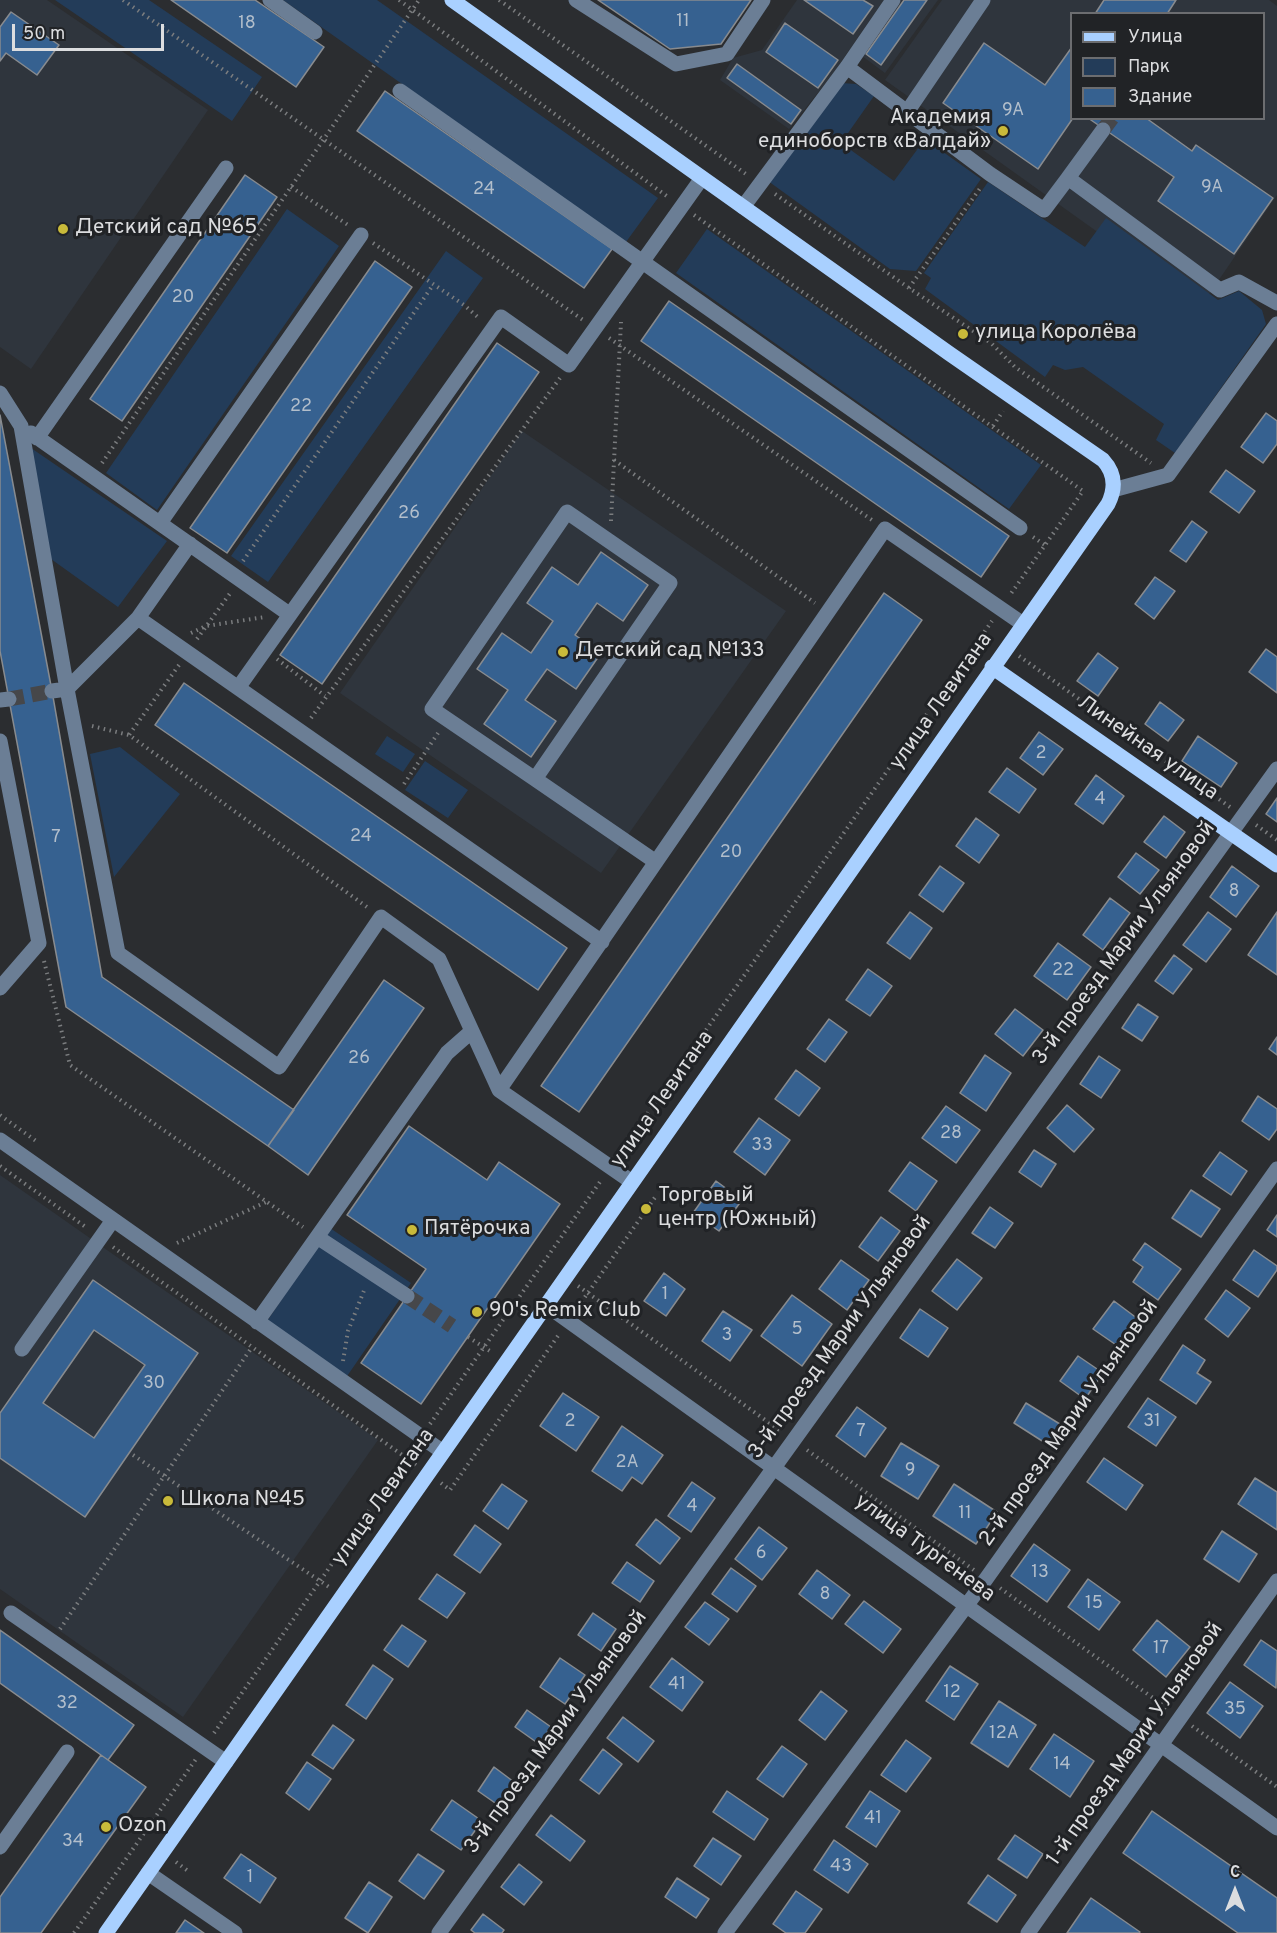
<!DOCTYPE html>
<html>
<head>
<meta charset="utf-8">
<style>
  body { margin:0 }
  #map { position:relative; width:1277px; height:1933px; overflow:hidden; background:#2b2d30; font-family:Overpass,sans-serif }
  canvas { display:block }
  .legend { position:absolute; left:1070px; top:12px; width:195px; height:108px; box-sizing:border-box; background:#212326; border:2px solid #6c6d70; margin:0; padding:8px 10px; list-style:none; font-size:18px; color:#dcdddf }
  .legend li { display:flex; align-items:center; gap:12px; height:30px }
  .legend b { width:30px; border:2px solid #6c6d70 }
  .north { position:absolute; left:1205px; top:1861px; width:60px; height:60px; -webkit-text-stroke:4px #212326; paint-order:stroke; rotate:0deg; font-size:16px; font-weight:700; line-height:24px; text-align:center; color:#dcdddf }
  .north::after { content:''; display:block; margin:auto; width:21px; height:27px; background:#dcdddf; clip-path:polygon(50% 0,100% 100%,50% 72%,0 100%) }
  .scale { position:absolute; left:12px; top:24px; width:152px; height:27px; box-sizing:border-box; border:3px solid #dcdddf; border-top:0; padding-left:8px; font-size:18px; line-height:21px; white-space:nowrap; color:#dcdddf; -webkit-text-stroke:4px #212326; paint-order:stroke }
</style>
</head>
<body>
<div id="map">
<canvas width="1277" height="1933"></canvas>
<ul class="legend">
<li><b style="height:8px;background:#a9d0ff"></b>Улица</li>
<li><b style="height:16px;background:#233c59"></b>Парк</li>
<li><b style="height:16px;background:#366190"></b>Здание</li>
</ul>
<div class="north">С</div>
<div class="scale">50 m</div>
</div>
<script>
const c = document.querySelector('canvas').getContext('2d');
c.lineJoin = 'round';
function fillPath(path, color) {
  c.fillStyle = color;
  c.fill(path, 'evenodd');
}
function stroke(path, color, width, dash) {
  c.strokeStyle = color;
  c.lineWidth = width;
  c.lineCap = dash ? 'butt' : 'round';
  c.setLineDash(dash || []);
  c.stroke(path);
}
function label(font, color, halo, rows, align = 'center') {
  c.font = font + ' Overpass,sans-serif';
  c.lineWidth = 6;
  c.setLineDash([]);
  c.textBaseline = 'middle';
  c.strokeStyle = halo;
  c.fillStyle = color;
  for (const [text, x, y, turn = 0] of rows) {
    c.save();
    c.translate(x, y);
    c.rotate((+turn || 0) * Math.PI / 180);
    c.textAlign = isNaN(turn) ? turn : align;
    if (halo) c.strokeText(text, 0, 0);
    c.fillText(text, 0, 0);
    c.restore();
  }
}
const built = new Path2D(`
  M0,0h47l161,110 -177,259 -31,-22z
  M797,0h87l-52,75 -43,54 -69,-49 13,-22 29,-8z
  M901,0h37l-53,73 -23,-17z
  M942,0h327l8,6v189l-76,111 -316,-226zM1072,14h192v104h-192z
  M522,431l264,180 -185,262 -261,-180z
  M0,1175l378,265 -195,277 -183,-128z`);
const green = new Path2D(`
  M55,0h94l113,77 -30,44z
  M283,0h94l281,198 -32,44z
  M841,83l15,1 18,12 -33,47 53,38 31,-42 56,40 -65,92 -26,-2 -122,-88z
  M988,182l97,65 21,-29 112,82 21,-9 23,19 4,14 -91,129 -19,-13 8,-16 -81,-57 -18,3 -12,-5 -8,12 -120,-88 6,-11 -7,-5z
  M287,209l52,37 -182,264 -51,-37z
  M707,229l334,236 -32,44 -333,-236z
  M446,251l37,27 -215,304 -37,-26z
  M31,448l136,93 -49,66 -67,-48z
  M387,736l28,18 -12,18 -28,-18z
  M120,747l60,47 -66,83 -24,-123z
  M425,761l43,29 -20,28 -43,-28z
  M330,1228l81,55 -70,102 -80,-55z`);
const building = new Path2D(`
  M171,0h84l69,47 -28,40z
  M598,0h153l-30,44 -51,5z
  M804,0h59l10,6 -20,28z
  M904,0h23l-46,65 -15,-11z
  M1104,0h72l-9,14h-72z
  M11,12l48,33 -22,30 -31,-22 -6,8v-34z
  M785,23l53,37 -20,28 -52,-36z
  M984,43l61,42 27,-38v71h1l-35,51 -95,-66z
  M737,64l64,46 -10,14 -64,-46z
  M385,91l227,158 -28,39 -227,-157z
  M1088,118h58l46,33 4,-6 77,53 -39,56 -76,-53 16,-24z
  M245,175l32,22 -155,224 -32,-22z
  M375,261l37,26 -185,266 -37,-25z
  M669,301l340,235 -28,41 -340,-236z
  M497,343l42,29 -217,312 -42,-29z
  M1266,413l11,8v23l-14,19 -22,-16z
  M0,415l52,276 50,286 192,133 -26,36 -202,-139 -66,-356z
  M1226,470l29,21 -16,22 -29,-21z
  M1192,521l15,11 -21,30 -16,-11z
  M601,552l47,33 -25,36 -26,-18 -22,32 26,18 -25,36 -29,-20 -22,31 31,21 -25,36 -47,-33 24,-34 -31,-21 25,-36 29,20 22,-32 -26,-18 25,-36 26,18z
  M1155,577l20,14 -21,28 -19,-15z
  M884,593l38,27 -343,492 -38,-26z
  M1266,649l11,8v36l-28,-21z
  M1098,653l20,15 -20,28 -21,-15z
  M184,683l383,265 -29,42 -383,-265z
  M1160,702l24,18 -16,21 -23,-17z
  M1039,732l24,17 -20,26 -23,-17z
  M1198,736l39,27 -16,24 -39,-26z
  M1007,768l29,21 -17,24 -30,-21z
  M1096,775l28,21 -21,28 -28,-20z
  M1277,798v24l-11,-8z
  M1164,816l21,16 -19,26 -22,-16z
  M976,818l23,17 -20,28 -23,-17z
  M1136,853l23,17 -19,24 -22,-17z
  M940,866l24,17 -21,29 -24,-17z
  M1232,866l27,20 -23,31 -26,-20z
  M1110,898l20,15 -27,37 -20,-15z
  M910,912l22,16 -22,31 -23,-16z
  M1208,912l23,17 -25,33 -23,-17z
  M1277,912v63l-29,-20z
  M1058,943l33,24 -24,33 -33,-24z
  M1174,955l18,14 -19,25 -18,-13z
  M868,969l24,17 -22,30 -24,-16z
  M384,980l40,28 -116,167 -40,-29z
  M1138,1004l20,13 -16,24 -20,-13z
  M1015,1009l28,21 -20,26 -28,-22z
  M829,1019l18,13 -22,30 -18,-13z
  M1277,1037v18l-8,-6z
  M985,1055l26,18 -25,38 -26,-18z
  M1099,1056l21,14 -19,28 -21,-14z
  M796,1070l24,18 -21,28 -24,-17z
  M1258,1096l19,13v20l-8,11 -27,-19z
  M1067,1105l27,24 -20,23 -27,-24z
  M946,1106l34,24 -24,33 -34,-25z
  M759,1118l31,22 -25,35 -31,-23z
  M409,1126l78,54 12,-18 61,42 -139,200 -60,-41 65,-94 -79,-54z
  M1034,1150l22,14 -15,23 -22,-15z
  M1220,1152l27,19 -16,24 -28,-19z
  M910,1162l27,19 -21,30 -27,-20z
  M716,1181l26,19 -23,31 -26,-18z
  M1191,1190l29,19 -19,28 -29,-19z
  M990,1207l23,16 -18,25 -23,-15z
  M1277,1215v22l-10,-7z
  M881,1217l19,14 -22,30 -19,-14z
  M1145,1243l36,26 -23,31 -25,-18 10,-15 -10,-7z
  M1254,1250l23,16v4l-19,27 -25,-17z
  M957,1259l25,19 -25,32 -25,-19z
  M841,1260l28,20 -22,30 -28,-21z
  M664,1273l21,16 -19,27 -22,-15z
  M93,1280l105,73 -113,164 -85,-59v-45zM94,1330l51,35 -51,73 -51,-35z
  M1226,1290l24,18 -22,29 -23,-18z
  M792,1295l40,29 -30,42 -41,-30z
  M1114,1301l28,21 -20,27 -29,-20z
  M920,1309l28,19 -20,29 -28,-19z
  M723,1311l29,19 -22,31 -28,-20z
  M1183,1345l22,15 -8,13 14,9 -15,22 -36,-24z
  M1078,1356l25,17 -18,26 -25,-18z
  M563,1393l36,24 -23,34 -36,-25z
  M1148,1398l28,19 -20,29 -28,-19z
  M1026,1403l37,23 -13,20 -36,-23z
  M857,1407l29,21 -21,29 -29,-21z
  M622,1426l41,29 -21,29 -10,-7 -10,14 -30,-20z
  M901,1443l38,23 -21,33 -37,-23z
  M1104,1458l39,27 -17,25 -39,-28z
  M1255,1478l22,14v38l-39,-26z
  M692,1482l23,16 -24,34 -23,-16z
  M502,1484l25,17 -19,28 -25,-18z
  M954,1484l43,28 -21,32 -43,-28z
  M656,1519l24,19 -20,26 -24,-19z
  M475,1525l26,19 -21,29 -26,-18z
  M759,1527l28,21 -25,32 -27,-21z
  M1222,1531l35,23 -18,28 -35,-23z
  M1034,1544l36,26 -23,32 -36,-26z
  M627,1562l27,19 -14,21 -28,-19z
  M731,1568l25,18 -19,26 -25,-18z
  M817,1570l33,25 -18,24 -33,-25z
  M437,1574l28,19 -18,25 -28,-19z
  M1088,1579l32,23 -21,28 -31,-23z
  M864,1601l37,28 -18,24 -38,-29z
  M705,1602l24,17 -20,26 -24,-18z
  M593,1613l23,16 -15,22 -23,-16z
  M1157,1620l33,27 -24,30 -33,-27z
  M402,1625l24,16 -18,26 -24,-17z
  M0,1630l134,95 -26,35 -108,-77z
  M1261,1640l16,11 -1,37 -32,-23z
  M560,1658l25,17 -20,29 -25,-17z
  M672,1658l31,24 -21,29 -32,-24z
  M373,1665l20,14 -27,40 -20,-14z
  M950,1666l28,18 -24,36 -28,-19z
  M1230,1682l33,24 -23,32 -33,-25z
  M821,1691l26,20 -22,29 -26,-20z
  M999,1701l37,24 -28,42 -37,-24z
  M527,1710l24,17 -12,17 -24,-17z
  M623,1717l31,24 -16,21 -31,-24z
  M333,1725l21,15 -21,29 -21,-14z
  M1054,1734l40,27 -24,36 -40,-28z
  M906,1740l25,18 -25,34 -25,-17z
  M782,1746l25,18 -24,33 -26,-18z
  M603,1749l19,15 -23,30 -19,-14z
  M101,1755l45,32 -105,146h-41v-36z
  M307,1762l24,17 -22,31 -23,-17z
  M494,1767l20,15 -16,23 -20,-14z
  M727,1791l41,28 -14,21 -41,-28z
  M870,1791l30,20 -24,36 -30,-20z
  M452,1800l30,21 -21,29 -30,-20z
  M1152,1811l125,87v35h-39l-115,-80z
  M551,1815l34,26 -15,20 -34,-26z
  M1015,1835l28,19 -16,24 -29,-19z
  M713,1838l28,18 -20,29 -27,-19z
  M834,1840l34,24 -20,29 -34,-23z
  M241,1854l35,24 -16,25 -36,-25z
  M418,1854l26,17 -20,28 -25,-18z
  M519,1864l23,18 -18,23 -23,-18z
  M988,1875l28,20 -19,27 -29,-19z
  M677,1878l32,21 -13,19 -31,-21z
  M369,1882l23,15 -24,36 -23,-15z
  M796,1891l26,18 -17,24h-19l-13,-9z
  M1091,1898l49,34 -1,1h-72z
  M483,1914l21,16 -2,3h-27l-4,-3z
  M185,1920l19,13h-28z`);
const minorTunnel = new Path2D(`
  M1103,130l9,-12
  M9,699l43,-8
  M407,1296l45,30`);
const path = new Path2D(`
  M123,0l460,320
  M399,0l269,197
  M499,0l247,174
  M291,187l57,38
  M775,194l134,94 82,55 24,24 136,96
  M694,215l389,276 -73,104
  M373,243l91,62 16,14
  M909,288l72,-101
  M609,338l263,182
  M993,426l10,-15
  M614,460l201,143
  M102,463l317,-463
  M611,521l10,-199
  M1033,537l12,8
  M243,561l190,-276
  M191,633l15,-7 59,-9
  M197,639l34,-47
  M1019,656l211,151
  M277,659l48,37
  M179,665l-50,70 238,172
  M311,718l249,-340
  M92,726l37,9
  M404,784l34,-51
  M1256,825l21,15
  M44,961l26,104 233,162
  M0,1115l36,26
  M620,1153l372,-532
  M0,1166l87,62
  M177,1243l89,-41
  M113,1247l303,218
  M578,1286l204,146
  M578,1307l78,-111
  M468,1337l25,16
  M343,1361l5,-30 17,-43
  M430,1424l172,-245
  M807,1450l167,120
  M133,1455l196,132
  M441,1483l9,7 110,-157
  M1000,1588l167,120
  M60,1629l192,-282
  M1192,1726l85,61
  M214,1733l198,-284
  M176,1862l12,9
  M74,1933l122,-174`);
const minor = new Path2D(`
  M270,0l45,32
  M576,0l100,64 51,-10 36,-54
  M847,67l143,107 54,36 24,-32 152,112 19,-8 38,21
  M400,91l620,437
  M907,112l76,-112
  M1068,178l35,-48
  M743,207l104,-140 46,-67
  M0,393l21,33 46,263 51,264 161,114 102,-150 58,42 60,131 133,92
  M31,433l258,181
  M37,438l189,-270
  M1113,490l55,-15 109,-151
  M160,523l201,-288
  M138,618l464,324
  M238,688l263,-371 68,48 133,-187
  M52,691l15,-2 71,-71 52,-74
  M0,700l9,-1
  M0,741l39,202 -39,45
  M535,779l-103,-70 135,-197 103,71 -135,196 121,83
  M499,1090l386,-561 138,95
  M0,1140l443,312
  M317,1237l90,59
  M546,1305l731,523
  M257,1322l190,-269 25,-22
  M22,1349l91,-129
  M11,1613l215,149
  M0,1847l67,-95
  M148,1873l87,60
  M439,1933l838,-1164
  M725,1933l261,-354 291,-410
  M1028,1933l249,-352`);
const major = new Path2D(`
  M992,667l285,198
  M106,1933l1002,-1429c8,-16 7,-31 -5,-44l-153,-106 -498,-354`);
const markers = [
  [1003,131,6,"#c9ba3a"],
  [63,229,6,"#c9ba3a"],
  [963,334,6,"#c9ba3a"],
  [563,652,6,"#c9ba3a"],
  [646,1209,6,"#c9ba3a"],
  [412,1230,6,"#c9ba3a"],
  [477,1312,6,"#c9ba3a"],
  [168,1501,6,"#c9ba3a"],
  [106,1827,6,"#c9ba3a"]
];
const numberNames = [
  ["11",683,22],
  ["18",247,24],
  ["9А",1013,111],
  ["9А",1212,188],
  ["24",484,190],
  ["20",183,298],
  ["22",301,407],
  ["26",409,514],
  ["2",1041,754],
  ["4",1100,800],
  ["24",361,837],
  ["7",56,838],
  ["20",731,853],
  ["8",1234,892],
  ["22",1063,971],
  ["26",359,1059],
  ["28",951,1134],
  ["33",762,1146],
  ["1",665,1295],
  ["5",797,1330],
  ["3",727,1336],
  ["30",154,1384],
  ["2",570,1422],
  ["31",1152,1422],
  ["7",861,1432],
  ["2А",627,1463],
  ["9",910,1471],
  ["4",692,1507],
  ["11",965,1514],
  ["6",761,1554],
  ["13",1040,1573],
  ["8",825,1595],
  ["15",1094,1604],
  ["17",1161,1649],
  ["41",677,1685],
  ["12",952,1693],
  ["32",67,1704],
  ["35",1235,1710],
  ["12А",1004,1734],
  ["14",1062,1765],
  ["41",873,1819],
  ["34",73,1842],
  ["43",841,1867],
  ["1",250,1878]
];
const poiNames = [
  ["Академия",991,119,"right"],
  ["единоборств «Валдай»",991,143,"right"],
  ["Детский сад №65",75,229],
  ["улица Королёва",975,334],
  ["Детский сад №133",575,652],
  ["Торговый",658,1197],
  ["центр (Южный)",658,1221],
  ["Пятёрочка",424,1230],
  ["90's Remix Club",489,1312],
  ["Школа №45",180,1501],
  ["Ozon",118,1827]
];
const streetNames = [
  ["улица Левитана",942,702,-55],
  ["Линейная улица",1147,749,35],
  ["3-й проезд Марии Ульяновой",1125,944,-54],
  ["улица Левитана",663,1100,-55],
  ["3-й проезд Марии Ульяновой",841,1338,-54],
  ["2-й проезд Марии Ульяновой",1070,1424,-55],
  ["улица Левитана",384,1498,-55],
  ["улица Тургенева",924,1549,36],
  ["3-й проезд Марии Ульяновой",557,1733,-54],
  ["1-й проезд Марии Ульяновой",1136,1745,-55]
];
fillPath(built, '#2f353d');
fillPath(green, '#233c59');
fillPath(building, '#366190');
stroke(building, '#888b8f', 1.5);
stroke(minorTunnel, '#46474a', 15, [15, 8]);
stroke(path, '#7b7d7f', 4, [1.5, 4.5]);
stroke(minor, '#6b7e95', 15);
stroke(major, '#a9d0ff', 15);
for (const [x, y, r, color] of markers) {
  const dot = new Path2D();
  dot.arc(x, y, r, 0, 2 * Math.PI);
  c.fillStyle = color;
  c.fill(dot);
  stroke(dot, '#212326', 2);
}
label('18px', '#b2becb', null, numberNames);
label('21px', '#dcdddf', '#212326', poiNames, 'left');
label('21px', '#dcdddf', '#212326', streetNames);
</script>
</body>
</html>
